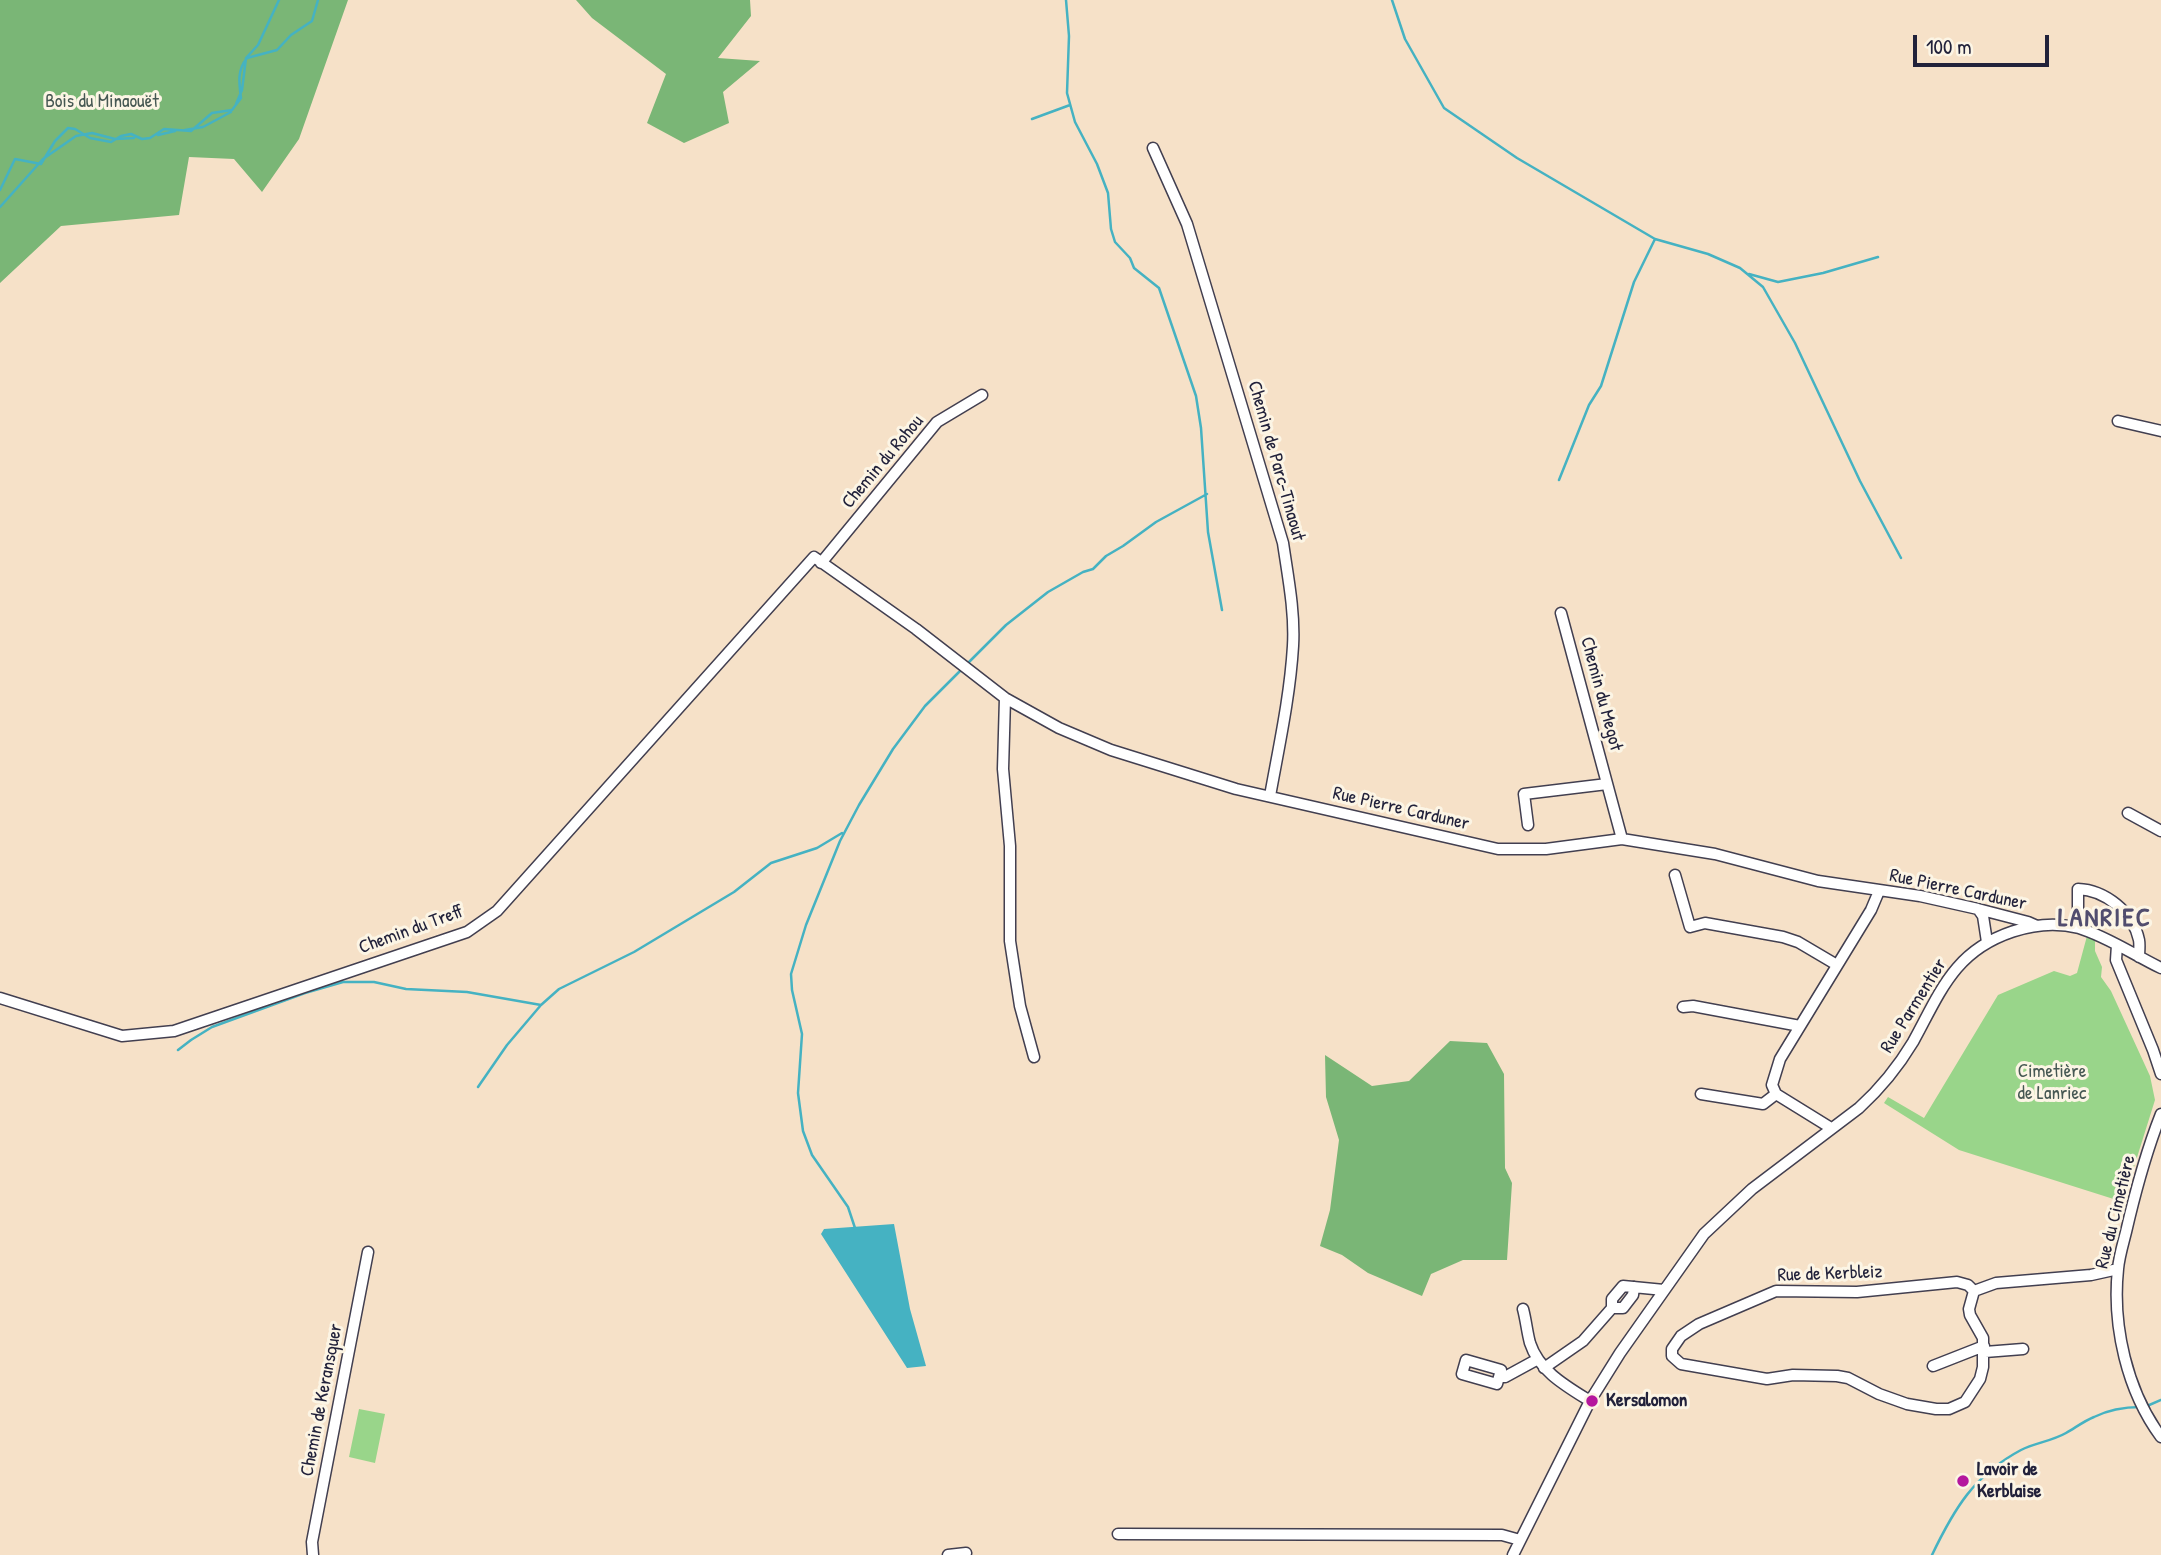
<!DOCTYPE html>
<html>
<head>
<meta charset="utf-8">
<style>
  body { margin:0 }
  #map { position:relative; width:2161px; height:1555px; overflow:hidden; background:#f6e1c8; font-family:"Patrick Hand",sans-serif }
  canvas { display:block }
  .scale { position:absolute; left:1913px; top:35px; width:136px; height:32px; box-sizing:border-box; border:4px solid #22223b; border-top:0; padding-left:9px; font-size:21px; line-height:24px; white-space:nowrap; color:#22223b; -webkit-text-stroke:5px #fcf5e5; paint-order:stroke }
</style>
</head>
<body>
<div id="map">
<canvas width="2161" height="1555"></canvas>
<div class="scale">100 m</div>
</div>
<script>
const c = document.querySelector('canvas').getContext('2d');
c.lineJoin = 'round';
function fillPath(path, color) {
  c.fillStyle = color;
  c.fill(path, 'evenodd');
}
function stroke(path, color, width, dash) {
  c.strokeStyle = color;
  c.lineWidth = width;
  c.lineCap = dash ? 'butt' : 'round';
  c.setLineDash(dash || []);
  c.stroke(path);
}
function label(font, color, halo, rows, align = 'center') {
  c.font = font + ' "Patrick Hand",sans-serif';
  c.lineWidth = 6;
  c.setLineDash([]);
  c.textBaseline = 'middle';
  c.strokeStyle = halo;
  c.fillStyle = color;
  for (const [text, x, y, turn = 0] of rows) {
    c.save();
    c.translate(x, y);
    c.rotate((+turn || 0) * Math.PI / 180);
    c.textAlign = isNaN(turn) ? turn : align;
    if (halo) c.strokeText(text, 0, 0);
    c.fillText(text, 0, 0);
    c.restore();
  }
}
const green = new Path2D(`
  M2087,936l8,2v13l7,16 -1,10 10,14 39,85 5,24 -32,102 -164,-52 -75,-47 4,-6 36,21 74,-123 56,-24 16,5 7,-3z
  M359,1409l26,5 -10,49 -26,-6z`);
const forest = new Path2D(`
  M0,0h348l-49,139 -37,53 -28,-33 -45,-2 -10,58 -118,11 -61,57z
  M576,0h174l1,16 -33,42 42,3 -37,31 6,31 -45,20 -37,-20 19,-49 -74,-56z
  M1450,1041l37,2 17,31 1,94 7,15 -5,77h-44l-32,14 -9,22 -54,-23 -26,-18 -22,-9 10,-36 9,-70 -13,-43 -1,-42 47,31 37,-5z`);
const water = new Path2D(`
  M894,1224l16,85 16,57 -19,2 -86,-134 3,-5z`);
const stream = new Path2D(`
  M1066,0l3,36 -2,57 8,29 22,42 11,29 3,36 4,13 15,16 4,10 25,20 37,108 5,32 7,104 14,78
  M1392,0l13,39 39,69 73,50 138,81 53,15 32,14 23,19 32,56 65,138 41,77
  M236,104l6,-14 4,-32 12,-13 21,-45
  M1032,119l38,-14
  M185,130l18,-3 28,-15
  M158,135l17,-4
  M0,190l15,-31 26,5 14,-23 13,-13 7,1 15,9 21,4 10,-6 10,-2 11,5 8,-1 14,-9 27,2 21,-18 20,-3 9,-12c-2,-15 -4,-28 6,-40l30,-8 14,-15 21,-14 6,-21
  M0,207l43,-48 33,-23 16,-3 23,6 19,-1
  M1749,274l29,8 45,-9 55,-16
  M1559,480l30,-75 12,-19 33,-104 21,-43
  M178,1050l13,-10 21,-13 93,-34 38,-11h31l32,7 61,3 74,13
  M478,1087l29,-42 34,-40 18,-16 75,-37 100,-60 37,-29 46,-15 25,-15
  M855,1228l-7,-21 -36,-52 -9,-24 -5,-38 4,-59 -10,-44 -1,-16 15,-49 34,-84 19,-36 34,-56 32,-43 81,-81 42,-33 35,-20 10,-3 13,-13 17,-10 33,-24 51,-28
  M2147,1406l14,-6
  M1932,1555c22,-46 42,-80 89,-105 14,-7 31,-9 45,-17 9,-5 18,-12 28,-16 14,-7 31,-10 47,-10`);
const minor = new Path2D(`
  M1153,148l34,76 96,319c5,34 12,69 10,103 -3,50 -14,100 -23,150
  M2118,421l43,10
  M821,563l116,-141 45,-27
  M1561,613l61,226
  M1005,698l-2,71 7,77v95l10,65 14,51
  M2128,813l33,18
  M1528,825l-4,-31 83,-10
  M1675,875l15,52 15,-4 78,14 15,5 39,23
  M1978,909l5,7 4,26
  M2075,927l3,-10v-28c27,1 55,23 61,51 1,5 0,12 0,17
  M2117,945l-1,15 37,90 8,24
  M0,998l122,38 52,-5 293,-99 30,-21 317,-354 102,72 89,69 54,30 52,22 125,39 262,60h48l76,-10 93,15 103,27 102,15 58,13 50,13 9,4
  M1683,1007l10,-1 107,20
  M1701,1094l62,10 13,-10
  M2161,1114c-15,38 -26,79 -35,118 -3,12 -7,25 -8,37 -6,57 9,122 43,168
  M1831,1128l-55,-34 -4,-9 8,-26 91,-149 8,-19
  M1974,1291l-5,18 1,6 13,23v29l-3,12 -15,23 -16,7h-13l-29,-5 -28,-10 -31,-16 -11,-2 -44,-1 -26,4 -86,-15 -9,-8v-7l9,-13 18,-12 77,-33 81,1 100,-10 11,3 6,6 22,-8 95,-8 27,-6
  M1612,1308h11l10,-13 1,-8
  M1523,1309c3,11 4,23 7,34 9,28 36,43 60,58
  M1985,1352l38,-3
  M1466,1360l35,10 -4,14 -35,-10z
  M1933,1366l51,-20
  M1544,1368l39,-27 29,-33v-9l11,-13 41,4
  M1499,1377h6l33,-18
  M1118,1534l384,1 18,5
  M313,1555l-1,-13 56,-290
  M948,1555l18,-2
  M1513,1555l77,-154 30,-48 84,-119 48,-45 107,-81c22,-20 39,-41 54,-66 14,-25 26,-53 44,-74 28,-33 80,-51 122,-40 29,9 55,27 82,40`);
const markers = [
  [1592,1401,7,"#b5179e"],
  [1963,1481,7,"#b5179e"]
];
const parkNames = [
  ["Bois du Minaouët",102,102],
  ["Cimetière",2052,1072],
  ["de Lanriec",2052,1094]
];
const streetNames = [
  ["Chemin de Parc-Tinaout",1276,461,74],
  ["Chemin du Rohou",883,462,-50],
  ["Chemin du Megot",1601,694,75],
  ["Rue Pierre Carduner",1401,809,13],
  ["Rue Pierre Carduner",1958,890,12],
  ["Chemin du Treff",411,930,-20],
  ["Rue Parmentier",1914,1006,-58],
  ["Rue du Cimetière",2116,1212,-76],
  ["Rue de Kerbleiz",1830,1274,-2],
  ["Chemin de Keransquer",322,1400,-79]
];
const poiNames = [
  ["Kersalomon",1606,1401],
  ["Lavoir de",1977,1470],
  ["Kerblaise",1977,1492]
];
const districtNames = [
  ["LANRIEC",2105,919]
];
fillPath(green, '#99d58a');
fillPath(forest, '#7ab676');
fillPath(water, '#45b2c2');
stroke(stream, '#45b2c2', 2.5);
stroke(minor, '#423f50', 13);
stroke(minor, '#fff', 10);
for (const [x, y, r, color] of markers) {
  const dot = new Path2D();
  dot.arc(x, y, r, 0, 2 * Math.PI);
  c.fillStyle = color;
  c.fill(dot);
  stroke(dot, '#fcf5e5', 2.5);
}
label('19px', '#465853', '#fcf5e5', parkNames);
label('19px', '#22223b', '#fcf5e5', streetNames);
label('bold 19px', '#22223b', '#fcf5e5', poiNames, 'left');
c.letterSpacing = '2px';
label('bold 26px', '#514d6e', '#fcf5e5', districtNames);
c.letterSpacing = '0px';
</script>
</body>
</html>
